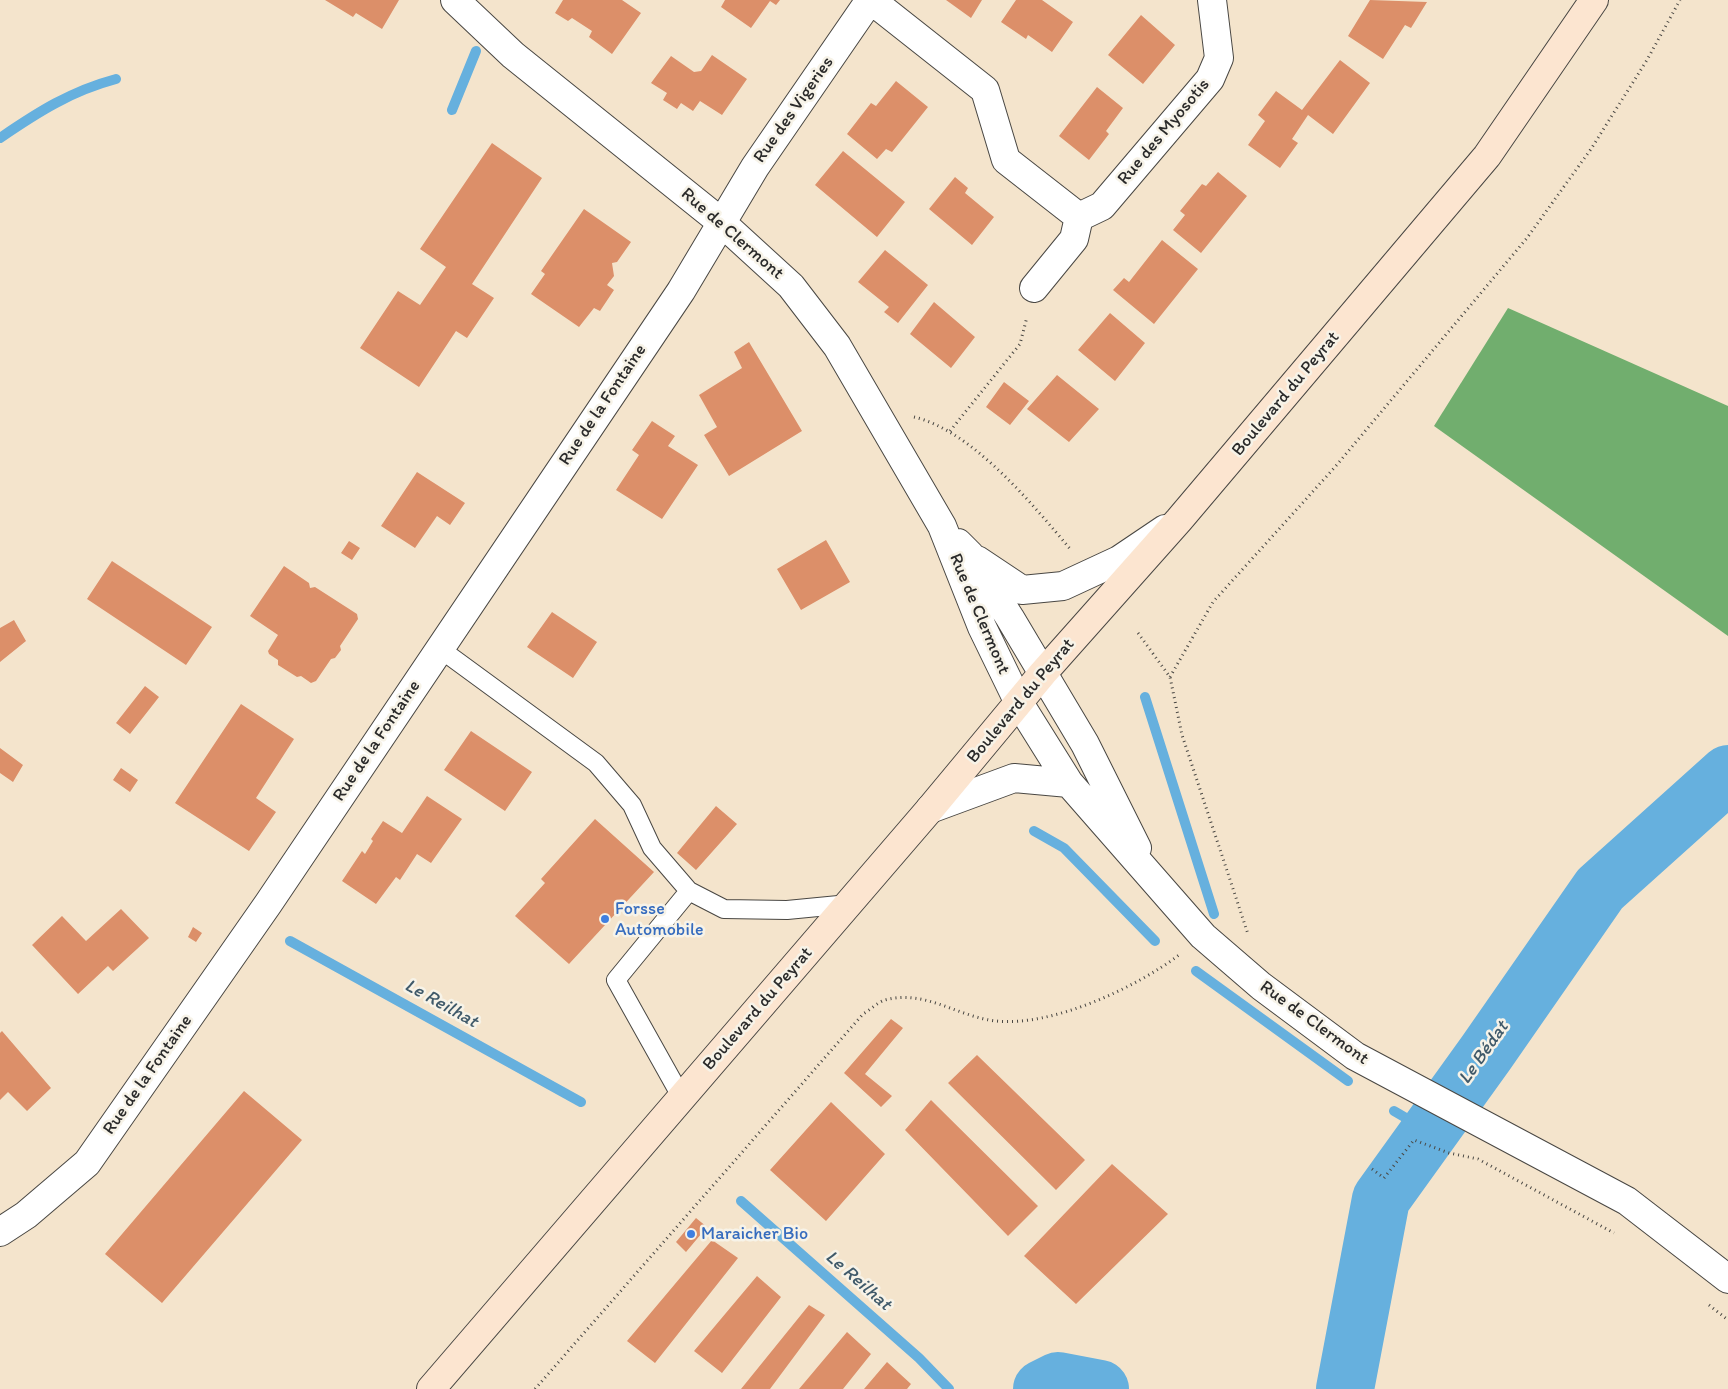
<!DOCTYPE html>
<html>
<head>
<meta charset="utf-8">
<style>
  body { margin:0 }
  canvas { display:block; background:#f4e4cc }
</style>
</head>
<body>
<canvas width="1728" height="1389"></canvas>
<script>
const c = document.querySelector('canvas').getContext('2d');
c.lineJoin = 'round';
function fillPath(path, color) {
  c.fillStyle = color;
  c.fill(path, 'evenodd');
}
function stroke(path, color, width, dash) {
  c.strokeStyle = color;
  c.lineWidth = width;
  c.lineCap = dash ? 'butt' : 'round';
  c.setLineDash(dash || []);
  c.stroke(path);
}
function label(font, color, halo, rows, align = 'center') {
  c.font = font + ' Itim,sans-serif';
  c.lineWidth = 5;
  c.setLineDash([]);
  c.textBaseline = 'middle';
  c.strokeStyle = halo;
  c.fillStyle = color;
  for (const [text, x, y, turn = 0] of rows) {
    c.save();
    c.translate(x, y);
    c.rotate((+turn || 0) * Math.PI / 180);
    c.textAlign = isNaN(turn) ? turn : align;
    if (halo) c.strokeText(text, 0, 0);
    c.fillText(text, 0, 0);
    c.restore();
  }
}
const forest = new Path2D(`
  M1508,308l220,98v230l-294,-210z`);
const stream = new Path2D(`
  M452,110l24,-59
  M0,138c38,-26 71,-47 116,-59
  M1145,697l69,217
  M1034,831l30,17 91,93
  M290,941l291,161
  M1196,971l152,110
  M1394,1111l24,14 17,-26
  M741,1201l178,157 30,31`);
const river = new Path2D(`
  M1042,1389l16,-8 42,8
  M1345,1389l36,-190 105,-146 114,-164 128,-115`);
const building = new Path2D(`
  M325,0h74l-17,29 -26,-16 -3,4z
  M563,0h59l19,13 -29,41 -23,-17 3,-6 -20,-13 -4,3 -13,-8z
  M725,0h55l-4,5 -6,-4 -19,27 -30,-21z
  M946,0h36l-11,18z
  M1016,0h26l31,22 -21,30 -24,-17 -2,4 -25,-17z
  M1370,0l57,2 -16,26 -6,-3 -22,34 -35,-23z
  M1141,15l34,30 -32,39 -35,-29z
  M712,55l35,24 -25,36 -22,-14 -7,10 -12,-8 -4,6 -14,-9 4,-7 -16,-10 20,-27 23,16 7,-1z
  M1340,60l30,23 -37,51 -25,-19 -16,24 6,4 -18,25 -32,-23 17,-24 -7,-6 18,-24 26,19z
  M896,81l32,26 -36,45 -6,-3 -9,10 -30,-25 24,-31 5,3z
  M1097,87l26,21 -17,23 3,3 -20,26 -30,-24z
  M492,143l50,35 -70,106 22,14 -27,40 -11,-7 -37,56 -59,-39 38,-57 22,14 26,-38 -26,-18z
  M843,151l62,51 -28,35 -62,-52z
  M1218,172l29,24 -46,57 -28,-23 12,-15 -5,-4 22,-27 4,2z
  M955,177l13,11 -3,5 29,24 -22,28 -43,-36z
  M584,209l47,33 -14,20 -5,1 2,13 -7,9 7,5 -14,21 -6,-3 -15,19 -48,-33 14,-20 -4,-3z
  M1162,240l36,29 -44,55 -41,-34 11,-12 5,4z
  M885,250l43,35 -30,38 -14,-11 5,-5 -31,-25z
  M934,302l41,35 -24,31 -41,-34z
  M1110,313l35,30 -30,38 -37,-31z
  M749,342l53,89 -73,45 -25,-41 13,-8 -18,-32 43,-27 -8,-16z
  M1057,375l42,34 -30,33 -42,-33z
  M1004,382l25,19 -19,24 -24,-18z
  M652,421l23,15 -7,10 30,19 -36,54 -46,-29 23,-35 -7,-5z
  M417,472l48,31 -15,22 -13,-9 -22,32 -34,-22z
  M826,540l24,42 -49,28 -24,-41z
  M349,541l11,7 -8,12 -11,-7z
  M112,561l100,66 -26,38 -99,-66z
  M284,566l25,17 1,5 5,-1 42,27 1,5 -18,27 1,4 -6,8 -4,1 -15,22 -5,2 -10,-7 -4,1 -19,-12v-5l-9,-6 -1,-3 10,-16 -28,-19z
  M552,612l45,30 -24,36 -46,-31z
  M14,620l12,21 -26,21v-34z
  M145,686l14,11 -29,37 -14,-11z
  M241,704l53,35 -38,59 20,14 -27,39 -74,-48z
  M471,731l61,41 -27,39 -61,-41z
  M0,748l23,17 -10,17 -13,-9z
  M121,768l17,12 -8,12 -17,-12z
  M427,796l35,23 -31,44 -14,-9 -17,26 -4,-3 -20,27 -34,-23 20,-30 3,3 8,-13 -2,-2 12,-18 19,12z
  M716,806l21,18 -41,46 -19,-17z
  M595,819l59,53 -85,92 -54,-48 30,-33 -4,-4z
  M121,909l28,29 -36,33 -5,-5 -30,28 -46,-49 30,-29 24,25z
  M193,927l9,6 -6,9 -8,-5z
  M891,1019l12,9 -38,46 27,22 -11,11 -37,-34z
  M2,1031l49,57 -24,23 -19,-19 -8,8v-67z
  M977,1055l108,105 -29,30 -108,-107z
  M244,1091l58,49 -140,163 -57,-49z
  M931,1100l107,106 -30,30 -103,-106z
  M831,1102l54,52 -59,67 -56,-51z
  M1112,1164l56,50 -92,90 -52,-48z
  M696,1218l11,9 -21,25 -10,-10z
  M712,1240l26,18 -83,105 -28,-22z
  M757,1276l24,21 -59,76 -28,-22z
  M809,1305l16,10 -55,74h-29z
  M847,1332l24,22 -28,35h-44z
  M887,1362l24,22 -4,5h-43z`);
const path = new Path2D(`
  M914,417c59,14 119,88 157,133
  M950,431l70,-87 7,-27
  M1138,633l32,44 12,58 66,199
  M1170,677l43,-75 122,-135 192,-229 64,-89 56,-89 33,-60
  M1372,1169l12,9 30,-38 35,13 29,6 136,74
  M1709,1305l19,15
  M535,1389l328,-375c7,-4 15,-12 22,-14 40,-11 73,17 111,21 56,6 139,-33 183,-66`);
const service = new Path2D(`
  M439,648l157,115 36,42 20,43 37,43 35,18 63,1 62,-6
  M682,1098l-66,-118 73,-89`);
const minor = new Path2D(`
  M455,0l58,55 208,167 70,64 46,60 105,180 40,101 37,76 50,80 134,153 58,50 94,70 272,145 101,78
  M871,0l114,90 21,70 73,57 23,-11 108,-127 9,-21 -7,-58
  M1034,288l40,-49 5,-22
  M958,543l12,12 40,63 75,126 52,104
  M977,560l45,30 41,-4 56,-26 46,-31
  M930,809l84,-31 55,5
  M0,1232l26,-17 61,-52 181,-259 413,-613 74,-124 115,-167`);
const secondary = new Path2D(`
  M431,1389l499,-580 113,-136 136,-153 308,-364 107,-156`);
const markers = [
  [605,919,5,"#3f7fe0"],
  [691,1234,5,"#3f7fe0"]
];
const streetNames = [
  ["Rue des Vigeries",794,110,-55],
  ["Rue des Myosotis",1164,132,-50],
  ["Rue de Clermont",732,234,41],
  ["Boulevard du Peyrat",1286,394,-50],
  ["Rue de la Fontaine",603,405,-56],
  ["Rue de Clermont",979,614,67],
  ["Boulevard du Peyrat",1021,701,-50],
  ["Rue de la Fontaine",377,741,-56],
  ["Boulevard du Peyrat",758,1009,-49],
  ["Rue de Clermont",1314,1023,36],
  ["Rue de la Fontaine",148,1075,-55]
];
const shopNames = [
  ["Forsse",615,909],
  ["Automobile",615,930],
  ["Maraicher Bio",701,1234]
];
const waterNames = [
  ["Le Reilhat",441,1004,29],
  ["Le Bédat",1484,1053,-55],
  ["Le Reilhat",858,1281,41]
];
fillPath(forest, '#71ae6e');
stroke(stream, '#66b0de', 10);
stroke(river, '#66b0de', 58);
fillPath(building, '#dc8f69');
stroke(service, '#494743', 20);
stroke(minor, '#494743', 30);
stroke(secondary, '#494743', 30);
stroke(path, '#494743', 3, [1, 4]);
stroke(service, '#fff', 18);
stroke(minor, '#fff', 28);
stroke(secondary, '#fce5d0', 28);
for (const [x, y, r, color] of markers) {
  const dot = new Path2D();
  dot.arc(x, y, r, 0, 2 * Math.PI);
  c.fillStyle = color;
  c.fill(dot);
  stroke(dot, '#f7f3e8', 2);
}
label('18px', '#2b2b2b', '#f7f3e8', streetNames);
label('18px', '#366cbe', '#f7f3e8', shopNames, 'left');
label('italic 19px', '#405a6a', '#f7f3e8', waterNames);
</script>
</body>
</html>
